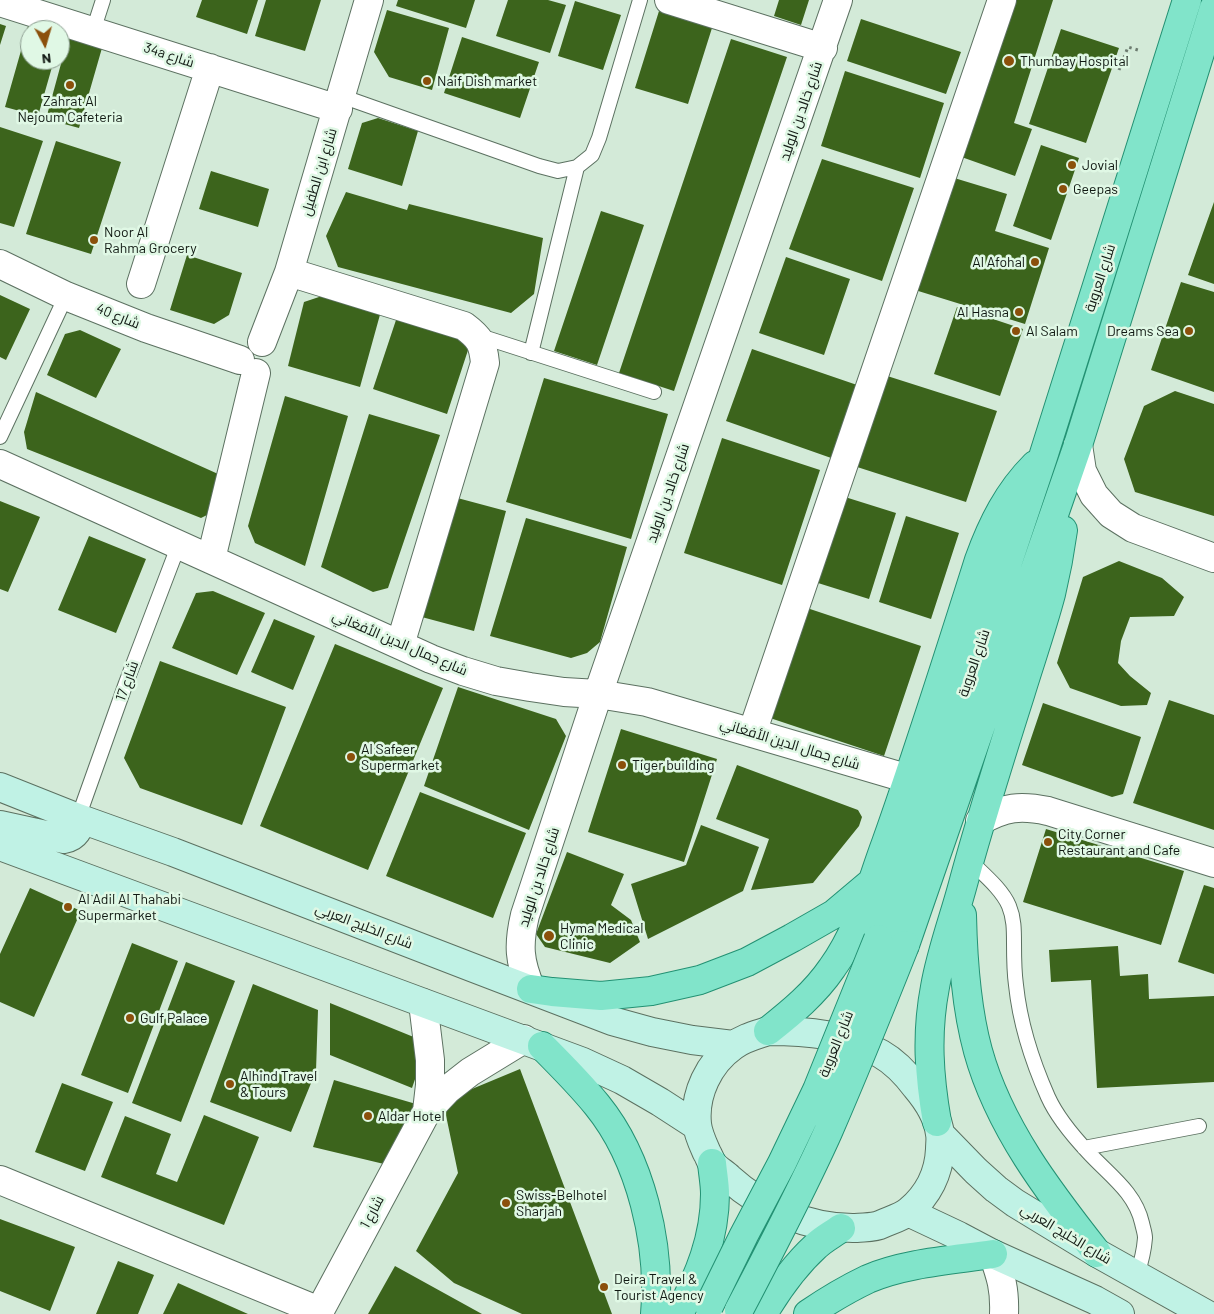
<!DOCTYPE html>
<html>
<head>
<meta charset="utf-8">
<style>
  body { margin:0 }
  #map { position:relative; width:1214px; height:1314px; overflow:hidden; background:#d3ead8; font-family:Barlow,sans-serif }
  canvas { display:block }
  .north { position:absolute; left:20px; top:20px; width:50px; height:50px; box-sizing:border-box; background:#e0f8e5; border:1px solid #8d9e91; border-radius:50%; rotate:174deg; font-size:14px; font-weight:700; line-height:20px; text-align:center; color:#101812 }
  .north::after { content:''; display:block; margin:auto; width:18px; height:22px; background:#8b500b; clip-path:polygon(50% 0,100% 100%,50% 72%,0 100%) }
</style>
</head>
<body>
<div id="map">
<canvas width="1214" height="1314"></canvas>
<div class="north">N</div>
</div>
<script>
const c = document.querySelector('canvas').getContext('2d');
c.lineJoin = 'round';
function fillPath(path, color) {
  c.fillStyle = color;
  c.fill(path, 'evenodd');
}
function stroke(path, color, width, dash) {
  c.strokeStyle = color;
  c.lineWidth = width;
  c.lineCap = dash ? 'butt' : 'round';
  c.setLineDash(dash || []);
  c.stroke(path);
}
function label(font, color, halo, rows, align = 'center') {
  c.font = font + ' Barlow,Cairo,sans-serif';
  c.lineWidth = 5;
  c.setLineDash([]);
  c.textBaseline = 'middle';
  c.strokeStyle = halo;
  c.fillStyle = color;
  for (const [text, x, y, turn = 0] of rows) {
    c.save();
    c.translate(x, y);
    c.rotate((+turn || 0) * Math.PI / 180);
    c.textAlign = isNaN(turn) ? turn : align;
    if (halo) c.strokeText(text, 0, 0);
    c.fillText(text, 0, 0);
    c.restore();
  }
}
const building = new Path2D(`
  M202,0h56l-11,34 -51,-17z
  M266,0h55l-16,51 -50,-15z
  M398,0h77l-9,28 -70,-22z
  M508,0h40l18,5 -16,48 -54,-17z
  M779,0h30l-8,25 -27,-9z
  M1004,0h49l-39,123 18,6 -17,47 -62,-22z
  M575,1l46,14 -18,55 -45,-14z
  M387,10l62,18 -17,62 -43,-13 -15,-25z
  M659,11l53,17 -24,76 -53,-16z
  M861,19l100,33 -15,42 -99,-33z
  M0,24l6,2 -6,19z
  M28,26l11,3 -9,1v30h24l-16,56 -33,-9z
  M1061,29l58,19 -33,95 -57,-19z
  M462,37l77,25 -19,56 -76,-25z
  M68,38l34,10 -23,80 -33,-9z
  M731,39l56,18 -113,334 -55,-18z
  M845,71l99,32 -24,75 -99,-32z
  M378,118l40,13 -16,55 -54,-17 14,-46z
  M0,127l43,14 -29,86 -14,-4z
  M56,141l65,21 -30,92 -65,-20z
  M1041,145l38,13 -28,82 -38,-14z
  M822,159l92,29 -32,93 -93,-32z
  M211,171l58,18 -11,38 -59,-18z
  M951,177l56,17 -12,37 54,17 -24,76 -110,-34z
  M346,192l61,18 2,-6 134,34 -9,56 -23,19 -173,-46 -12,-31z
  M1214,202v82l-26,-9z
  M601,211l43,14 -47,140 -43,-14z
  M187,255l55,18 -13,42 -15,9 -44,-14z
  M786,257l64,22 -26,76 -65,-22z
  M1181,282l33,10v100l-63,-22z
  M0,295l30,14 -24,51 -6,-3z
  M325,295l56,16 -21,76 -72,-21 16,-64z
  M957,307l66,22 -23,67 -66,-22z
  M397,317l74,24 -24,73 -74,-25z
  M80,330l41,19 -25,49 -49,-23 18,-41z
  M752,349l108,37 -26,73 -108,-38z
  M881,374l116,37 -31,91 -112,-36z
  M544,378l124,36 -37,125 -125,-37z
  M1175,391l39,13v112l-79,-24 -11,-33 20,-53z
  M36,392l191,86 -14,34 -12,6 -174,-69 -3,-17z
  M285,396l63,20 -43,150 -50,-23 -7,-17z
  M369,414l71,21 -52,153 -15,4 -52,-25z
  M722,438l98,32 -38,115 -98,-32z
  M450,496l56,15 -32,120 -56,-15z
  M845,497l51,16 -27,86 -51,-16z
  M0,501l40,16 -32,75 -8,-3z
  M906,516l53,17 -28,86 -52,-17z
  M526,518l101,29 -27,95 -13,11 -16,5 -81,-22z
  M89,536l57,23 -30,74 -58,-23z
  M1119,561l43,17 22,19 -10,19 -44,1 -9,24 -3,22 12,13 21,17 -4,12 -26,1 -51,-18 -13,-25 26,-86z
  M213,591l52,22 -28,62 -65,-27 24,-55z
  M801,606l120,40 -37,110 -120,-40z
  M274,619l41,17 -22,54 -42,-18z
  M335,644l108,44 -75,182 -108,-44z
  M160,661l126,46 -44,118 -102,-37 -16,-30z
  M458,687l98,32 10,17 -37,94 -105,-44z
  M1169,700l45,15v115l-81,-27z
  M1043,703l98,34 -18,57 -11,3 -90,-32z
  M621,729l96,30 -33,103 -96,-30z
  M737,765l121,45 4,7 -3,9 -46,57 -62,7 18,-51 -53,-20z
  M420,792l106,41 -33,85 -107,-42z
  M701,825l58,22 -16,44 -95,48 -17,-55 55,-19z
  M1046,829l138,42 -23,74 -138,-43z
  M567,852l57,22 -13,31 20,15 9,22 -30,21 -65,-16 -9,-13z
  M1204,885l10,3v86l-36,-12z
  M30,888l51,23 -47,106 -34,-15v-48z
  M132,943l46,18 -50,132 -47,-18z
  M1118,946l2,30 28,-2 1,25 65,-3v86l-117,6 -6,-108 -40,2 -2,-32z
  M186,962l49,19 -54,141 -49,-19z
  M253,984l65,26 -2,61 -25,61 -81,-30z
  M330,1003l91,37 2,16 -11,32 -82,-33z
  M520,1069l62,165 30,80h-90l-68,-31 -38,-32 42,-78 -15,-72z
  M334,1080l82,24 -32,60 -71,-17z
  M62,1083l51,19 -28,69 -50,-19z
  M204,1115l55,22 -35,88 -123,-48 24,-61 46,18 -15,40 21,8z
  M0,1219l75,28 -25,64 -50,-20z
  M118,1261l36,14 -16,39h-42z
  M395,1266l87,48h-114z
  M178,1283l70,31h-85z`);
const path = new Path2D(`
  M1119,70l9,-23 13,4`);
const service = new Path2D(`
  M93,31l10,-31
  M341,96l198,70 19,5 19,-4 15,-12 7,-17 41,-138
  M477,335l177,57
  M531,353l46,-186
  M0,437l66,-141
  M78,818l48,-135 53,-139
  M969,860c13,13 33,29 40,46 5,12 5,24 5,37 0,13 0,28 2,42 4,39 16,76 32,112 9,20 25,39 40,55 21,23 47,40 54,71 1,5 3,10 3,15 -1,13 -4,25 -8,37
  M1084,1148l115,-22`);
const minor = new Path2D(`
  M669,0l154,48
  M0,2l338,107
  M0,264l66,32 80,32 94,32
  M289,272l175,54c16,12 19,17 21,37l-85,282
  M141,284l69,-216
  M262,342l27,-70 80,-272
  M1078,445l4,26 12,24 17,19 22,14 81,30
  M0,464l431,195 32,12 33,10 34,6 34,5 34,2 49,8 262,77
  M211,559l45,-186
  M752,733l250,-733
  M980,821c25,-14 40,-16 68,-10l166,52
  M531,989c-12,-28 -13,-44 -6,-74l73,-221 240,-694
  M423,1003l7,57v25l-3,26
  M0,1180l319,131
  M993,1254c8,23 12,35 11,60
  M318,1314l109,-203 20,-21 23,-18 54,-33`);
const secondary = new Path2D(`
  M0,787l78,31 95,34 298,115 141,54 40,11 40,8 41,5
  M0,825l64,14c11,-2 17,-10 14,-21
  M0,846l583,216 39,18 38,22 37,24
  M768,1031c39,0 78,3 113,23 14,8 26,21 35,33 11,13 22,30 24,47 1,5 0,10 0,15 -1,24 -12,46 -31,62 -7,6 -18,9 -27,13 -8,4 -17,3 -26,4 -46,1 -93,-19 -127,-50 -5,-5 -13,-9 -17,-15 -2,-3 -3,-7 -5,-10 -4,-9 -9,-19 -10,-29 -3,-30 12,-61 36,-78 10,-8 23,-11 35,-15z
  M941,1135l35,36 20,18 19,14 82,50 109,61
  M908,1212l51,24 34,18 102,46 25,14`);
const primary = new Path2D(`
  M962,915c1,46 4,92 16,136 21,76 71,141 119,202
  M878,939l69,-195 96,-287 144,-457
  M905,945l173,-500 136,-437
  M531,989l21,3 49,4 50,-5 49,-11 47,-18 45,-24 42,-24 38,-32
  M768,1031c24,-19 47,-38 64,-63 27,-37 38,-82 54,-125 33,-93 63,-188 93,-283 13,-36 29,-68 56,-95
  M542,1046c19,19 38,38 55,59 44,54 64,140 58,209
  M937,1122c-8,-46 -11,-88 -2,-135 6,-35 19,-69 28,-103 17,-63 37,-126 57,-189 10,-33 22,-67 31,-101 5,-21 9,-42 12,-64
  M679,1314c20,-38 36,-76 36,-120 0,-10 -2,-20 -3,-31
  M763,1314c15,-25 31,-48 53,-68 7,-7 17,-12 25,-18
  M808,1314c19,-13 39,-25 60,-35 37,-16 85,-19 125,-25`);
const primaryBridge = new Path2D(`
  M709,1306l35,-71 38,-72 35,-73 61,-151
  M739,1310c31,-59 62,-118 89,-178 27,-62 52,-124 77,-187`);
const markers = [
  [1009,61,6,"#8b500b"],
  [427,81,5,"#8b500b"],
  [70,85,5,"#8b500b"],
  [1072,165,5,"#8b500b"],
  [1063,189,5,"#8b500b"],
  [94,240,5,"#8b500b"],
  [1035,262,5,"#8b500b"],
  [1019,312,5,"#8b500b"],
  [1016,331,5,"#8b500b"],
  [1189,331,5,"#8b500b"],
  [351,757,5,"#8b500b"],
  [622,765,5,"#8b500b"],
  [1048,842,5,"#8b500b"],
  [68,907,5,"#8b500b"],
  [549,936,6,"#8b500b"],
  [130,1018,5,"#8b500b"],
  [230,1084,5,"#8b500b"],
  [368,1116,5,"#8b500b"],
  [506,1203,5,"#8b500b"],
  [604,1287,5,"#8b500b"]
];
const streetNames = [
  ["34a شارع",169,55,18],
  ["شارع خالد بن الوليد",801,111,-71],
  ["شارع ابن الطفيل",319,172,-73],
  ["شارع العروبة",1100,278,-72],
  ["شارع 40",118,316,22],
  ["شارع خالد بن الوليد",668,493,-71],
  ["شارع جمال الدين الأفغاني",400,643,23],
  ["شارع العروبة",974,663,-71],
  ["شارع 17",127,681,-70],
  ["شارع جمال الدين الأفغاني",790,744,17],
  ["شارع خالد بن الوليد",539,877,-72],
  ["شارع الخليج العربي",364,926,21],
  ["شارع العروبة",836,1044,-68],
  ["شارع 1",372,1212,-62],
  ["شارع الخليج العربي",1066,1234,31]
];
const poiNames = [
  ["Thumbay Hospital",1020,61],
  ["Naif Dish market",437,81],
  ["Zahrat Al",70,101,"center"],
  ["Nejoum Cafeteria",70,117,"center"],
  ["Jovial",1082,165],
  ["Geepas",1073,189],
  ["Noor Al",104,232],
  ["Rahma Grocery",104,248],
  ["Al Afohal",1025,262,"right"],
  ["Al Hasna",1009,312,"right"],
  ["Al Salam",1026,331],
  ["Dreams Sea",1179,331,"right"],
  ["Al Safeer",361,749],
  ["Supermarket",361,765],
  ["Tiger building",632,765],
  ["City Corner",1058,834],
  ["Restaurant and Cafe",1058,850],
  ["Al Adil Al Thahabi",78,899],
  ["Supermarket",78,915],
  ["Hyma Medical",560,928],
  ["Clinic",560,944],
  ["Gulf Palace",140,1018],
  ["Alhind Travel",240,1076],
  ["& Tours",240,1092],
  ["Aldar Hotel",378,1116],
  ["Swiss-Belhotel",516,1195],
  ["Sharjah",516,1211],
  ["Deira Travel &",614,1279],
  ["Tourist Agency",614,1295]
];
fillPath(building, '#3c641c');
stroke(service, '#5c7161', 16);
stroke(minor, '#5c7161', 30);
stroke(secondary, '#5c7161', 30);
stroke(primary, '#239173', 30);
stroke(path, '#6c7b6f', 3, [2.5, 4]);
stroke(service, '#fff', 14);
stroke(minor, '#fff', 28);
stroke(secondary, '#c0f2e5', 28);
stroke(primary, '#81e4ca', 28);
stroke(primaryBridge, '#239173', 30, []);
stroke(primaryBridge, '#81e4ca', 28);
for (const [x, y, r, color] of markers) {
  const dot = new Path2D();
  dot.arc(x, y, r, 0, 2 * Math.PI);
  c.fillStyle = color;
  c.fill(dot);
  stroke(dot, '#e0f8e5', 2);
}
label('14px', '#101812', '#e0f8e5', streetNames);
label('14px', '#101812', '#e0f8e5', poiNames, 'left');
</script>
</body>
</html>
